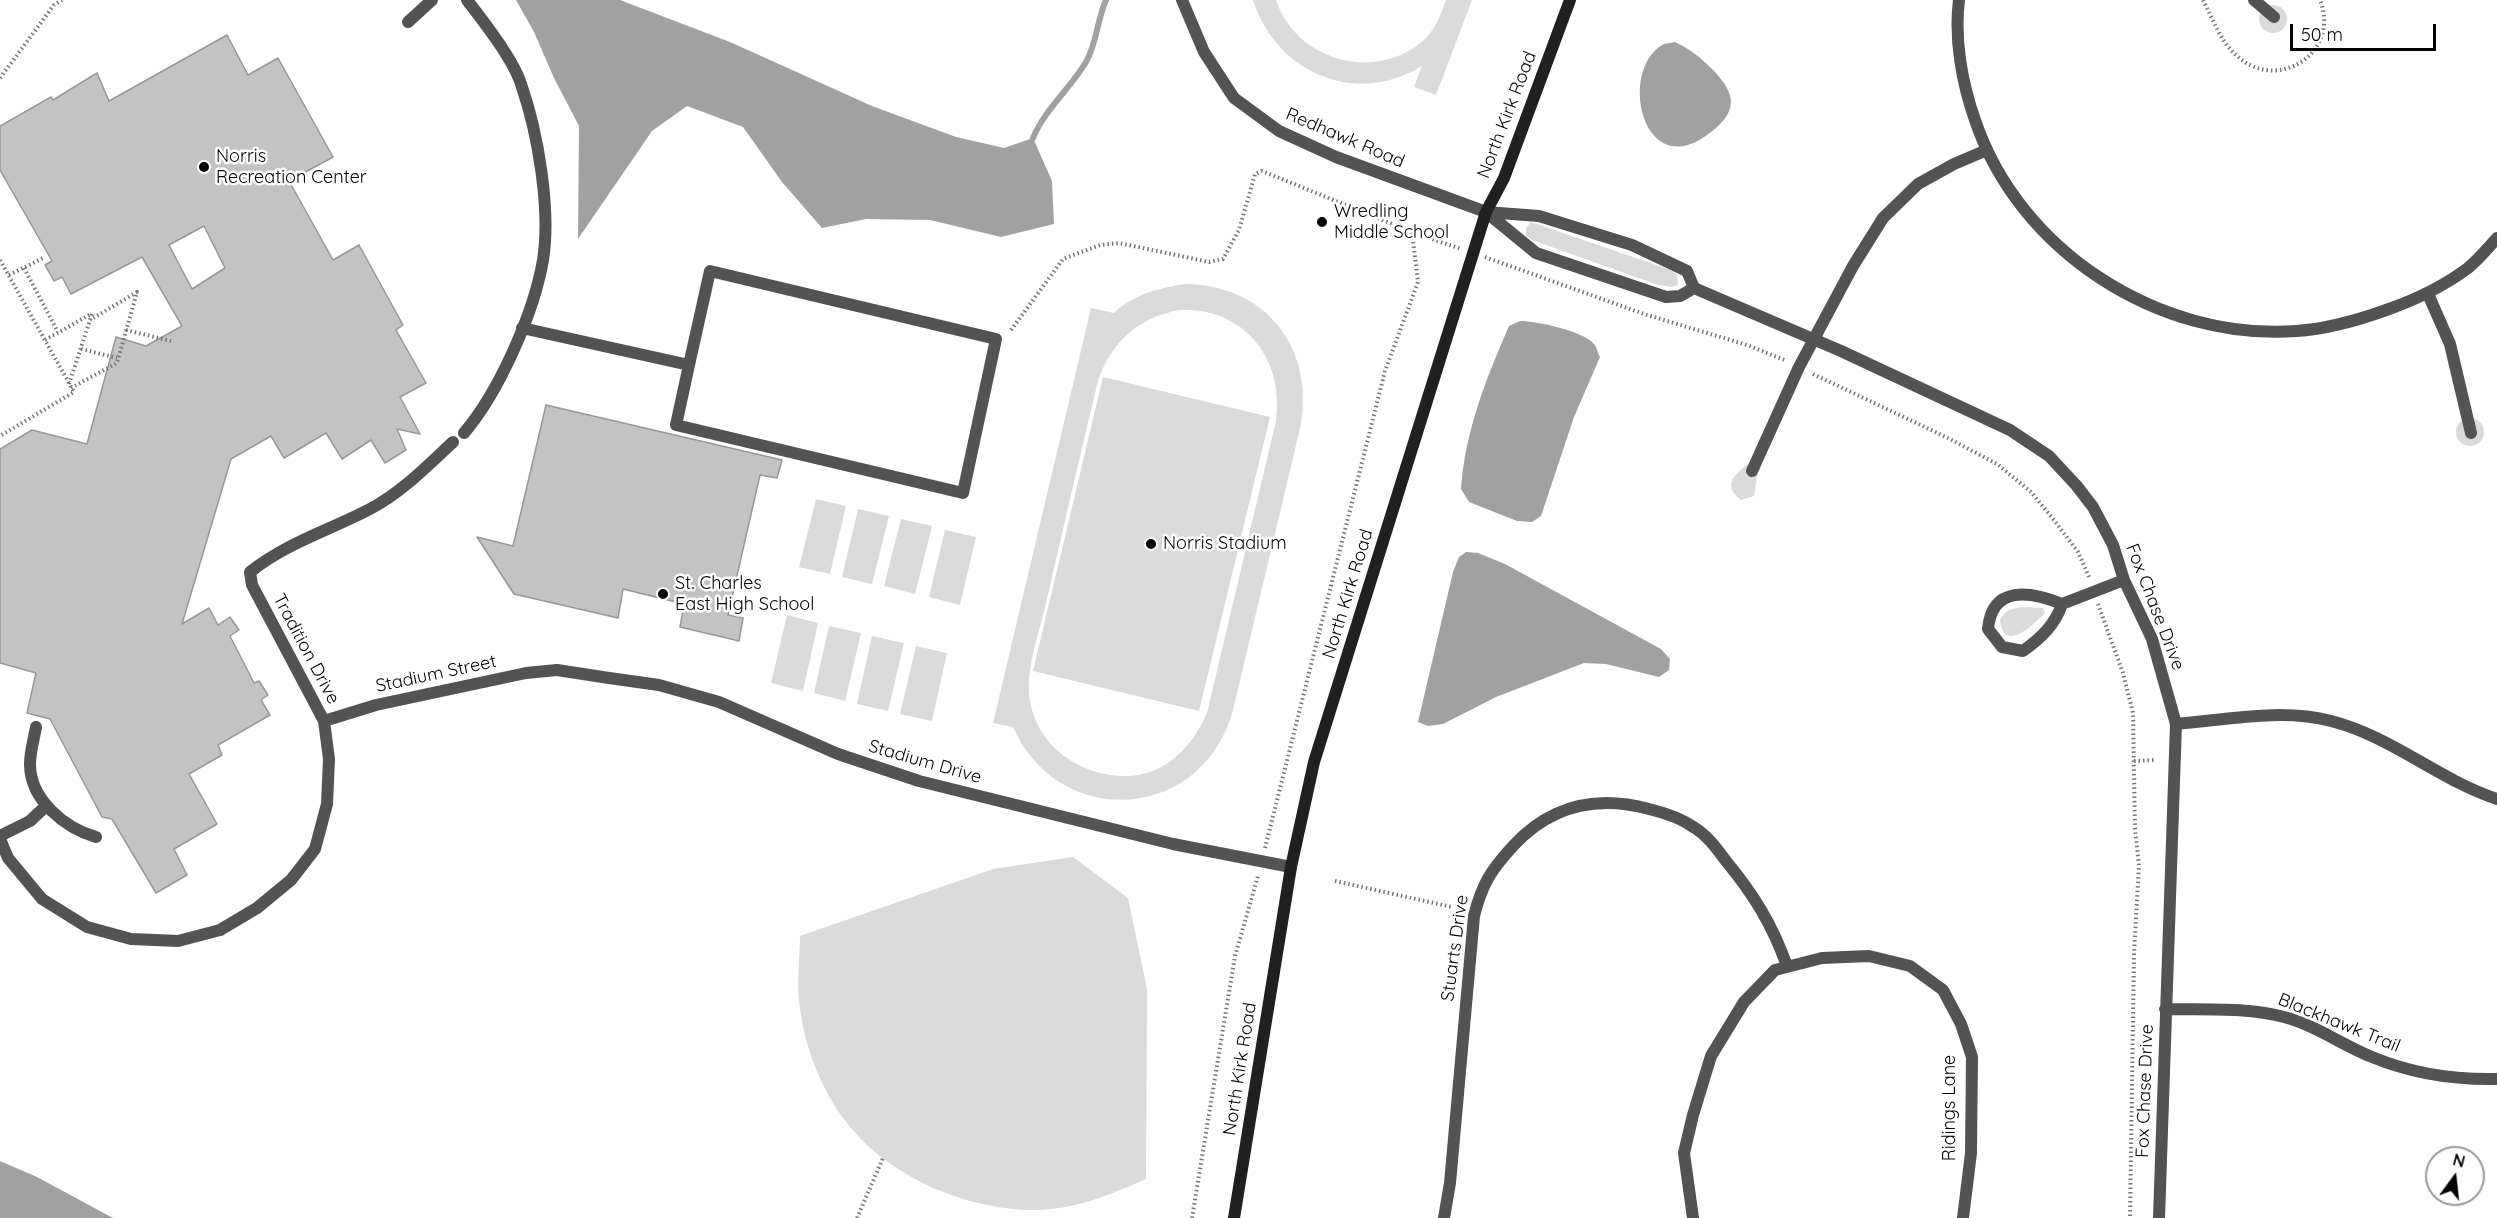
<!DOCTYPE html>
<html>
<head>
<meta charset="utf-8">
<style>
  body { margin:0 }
  #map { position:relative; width:2497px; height:1218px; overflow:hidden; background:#fff; font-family:Quicksand,sans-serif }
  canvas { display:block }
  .north { position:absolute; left:2425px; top:1146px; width:60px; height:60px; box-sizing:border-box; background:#fff; border:2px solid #999; border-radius:50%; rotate:15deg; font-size:16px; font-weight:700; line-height:24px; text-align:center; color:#000 }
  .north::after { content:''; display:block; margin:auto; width:21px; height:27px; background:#000; clip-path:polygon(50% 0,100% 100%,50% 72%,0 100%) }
  .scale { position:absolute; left:2290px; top:24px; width:146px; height:27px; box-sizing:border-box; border:3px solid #000; border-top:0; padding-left:8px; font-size:18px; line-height:21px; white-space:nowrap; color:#000; -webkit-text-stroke:4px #fff; paint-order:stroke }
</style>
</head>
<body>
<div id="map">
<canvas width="2497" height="1218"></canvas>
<div class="north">N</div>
<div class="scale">50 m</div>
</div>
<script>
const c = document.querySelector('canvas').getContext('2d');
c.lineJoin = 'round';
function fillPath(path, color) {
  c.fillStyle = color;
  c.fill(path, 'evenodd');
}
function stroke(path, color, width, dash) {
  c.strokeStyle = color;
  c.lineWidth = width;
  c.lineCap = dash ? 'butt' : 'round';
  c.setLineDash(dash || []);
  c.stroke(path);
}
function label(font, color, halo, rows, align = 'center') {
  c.font = font + ' Quicksand,sans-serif';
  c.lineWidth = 5;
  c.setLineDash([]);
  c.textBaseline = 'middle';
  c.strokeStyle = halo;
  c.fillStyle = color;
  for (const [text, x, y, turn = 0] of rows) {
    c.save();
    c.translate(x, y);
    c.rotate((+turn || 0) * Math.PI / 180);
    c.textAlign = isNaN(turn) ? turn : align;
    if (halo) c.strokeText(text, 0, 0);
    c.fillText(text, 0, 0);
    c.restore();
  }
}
const green = new Path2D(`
  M1253,0h23c20,61 100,83 148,40 11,-10 17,-26 22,-40h26l-36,95 -22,-8 8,-21c-66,41 -146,7 -169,-66z
  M2259 19a14 14 0 1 1 28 0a14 14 0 1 1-28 0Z
  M1531,222l137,47 9,5 1,11 -7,2 -13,-2 -126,-45 -6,-4v-8z
  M1186,284c79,1 128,63 115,140l-68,286c-30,112 -174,121 -220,17l-20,-4 98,-415 23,5c20,-19 45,-25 72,-29zM1180,310c64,-3 105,49 96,111l-69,292c-14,32 -40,61 -77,63 -46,2 -92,-27 -100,-75 -5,-31 9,-67 16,-98 17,-74 34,-148 52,-222 13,-39 41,-64 82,-71z
  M1103,377l167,40 -71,294 -166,-40z
  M2456 432a14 14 0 1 1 28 0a14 14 0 1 1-28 0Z
  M1756,458l3,5 -5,33 -13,4c-23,-18 0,-30 15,-42z
  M816,499l30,7 -16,68 -31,-7z
  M858,509l31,7 -17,68 -30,-7z
  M901,519l31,7 -17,68 -31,-8z
  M945,530l31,7 -16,68 -31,-8z
  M2027,607l16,1 2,5c-12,12 -41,41 -45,7 6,-12 15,-12 27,-13z
  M787,615l31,8 -15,68 -32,-8z
  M829,626l32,7 -16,68 -31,-8z
  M872,636l32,7 -16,68 -31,-7z
  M916,646l31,7 -15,68 -32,-7z
  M1073,857l55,41 19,91 -1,190c-36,16 -72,31 -113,31 -64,0 -140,-31 -182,-82 -27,-32 -46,-78 -51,-120 -4,-23 0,-49 0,-72l193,-67z`);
const water = new Path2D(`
  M516,0h104l110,42 142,64 84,31 48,11 29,-10 19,43 2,43 -53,13 -71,-17 -64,-1 -44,9 -40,-46 -39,-55 -56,-21 -35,25 -74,108 1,-113 -25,-48 -20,-46z
  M1675,42c15,7 25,15 37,27 26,26 26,44 -5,66 -64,47 -89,-63 -45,-90 4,-2 9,-2 13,-3z
  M1520,321c16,0 64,10 74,23 3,3 4,10 6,13l-26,60 -33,99 -9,6 -15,-1 -48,-19 -8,-13c4,-58 25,-110 48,-163z
  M1466,552l12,1 27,11 156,85 9,10 -1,11 -10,7 -53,-13 -22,-1 -88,34 -53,27 -15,2 -10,-4 35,-150 6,-15z
  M0,1161l37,16 76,41h-113z`);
const stream = new Path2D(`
  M1033,138c12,-29 37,-49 53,-76 11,-19 11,-42 20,-62`);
const building = new Path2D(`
  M227,35l21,40 30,-17 55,99 -44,24 44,79 26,-15 44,80 -7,5 30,53 -26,14 20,37 -23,-5 9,21 -21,13 -14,-23 -29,19 -16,-26 -42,25 -13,-22 -40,23 -49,165 27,-16 9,17 12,-8 9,13 -9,6 24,47 5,-2 9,14 -7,5 9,15 -52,30 4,10 -33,19 28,50 -43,25 13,26 -31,18 -44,-74 -10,-2 -52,-98 -23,-6 9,-40 -36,-10v-214l32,-19 55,14 29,-107 30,9 36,-20 -40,-69 -71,37 -9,-17 -8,4 -9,-16 7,-4 -52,-91v-44l51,-29 2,3 44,-27 12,28zM204,226l21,42 -33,21 -23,-44z
  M546,405l236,55 -5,18 -17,-3 -32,140 15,3 -4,23 -59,-14 4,-23 -61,-15 -5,29 -104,-24 -37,-57 36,9z`);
const path = new Path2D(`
  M2203,0c10,19 17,41 33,55 41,39 105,-2 84,-55
  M0,78l54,-73 8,-5
  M1485,257l159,57 103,31 40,16
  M0,260l74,132 -74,44
  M24,268l34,64
  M9,275l36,-18
  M126,330l45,11
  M1011,330l52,-71 37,-14 19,-2 90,19 14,-3 16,-29 16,-56 7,-3 150,61 49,17
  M45,340l46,-26
  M81,349l36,9
  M1813,374l135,64 49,26 34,28 23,28 24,32 12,27
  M69,384l23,-70
  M71,388l46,-25 20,-71 -47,28
  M2098,604l25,69 10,40 2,115 4,38 -5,88 -4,264
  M2134,761l20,-1
  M1265,848l120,-477 33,-89 -6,-50
  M1335,881l117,26
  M857,1218l26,-60
  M1192,1218l43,-262 23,-80`);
const service = new Path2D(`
  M408,22l24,-22
  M522,328l167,37 -13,60 287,68 33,-154 -286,-68 -21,94
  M36,727c-2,12 -6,25 -6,37 0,36 35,64 66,73
  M0,836l30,-15 16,-15`);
const minor = new Path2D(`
  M1182,0l22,52 30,46 45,33 57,26 150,55 53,4 93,29 55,26 7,17 147,63 169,79 39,26 27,29 17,22 20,38 11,35 28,59 24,85 -17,494
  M1959,0c-5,39 3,83 16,120 44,131 184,221 321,211 32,-2 63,-11 93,-22 28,-10 55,-23 79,-41 11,-9 20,-20 29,-30
  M2254,0l20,17
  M1486,212l50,41 130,44 14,-1 14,-8
  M2428,294l22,50 21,89
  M464,433c35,-41 70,-120 79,-173 8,-51 -5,-127 -22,-176 -8,-25 -37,-62 -54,-84
  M1752,471l47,-104 54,-101 30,-48 35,-34 36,-20 33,-14
  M2062,604c-7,21 -21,34 -39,47l-21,-4 -14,-18c4,-44 42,-38 74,-25l62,-24
  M324,721l52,-16 150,-32 31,-3 52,8 50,7 60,17 119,52 81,27 254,63 118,23
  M2176,724c50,-4 106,-16 155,-3 60,15 108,59 166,78
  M0,839l8,19 34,41 45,28 44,12 47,2 42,-11 37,-22 34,-28 24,-31 12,-45 2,-45 -5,-38 -72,-136 -2,-13c36,-29 80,-42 120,-63 32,-17 57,-43 83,-67
  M2165,1009c40,1 81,-2 119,8 31,8 58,28 88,40 41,17 81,23 125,22
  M1444,1218l6,-35 24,-267c8,-32 17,-46 39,-70 38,-41 84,-51 136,-37 17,4 32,9 46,19 13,8 22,21 31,33 28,34 46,63 61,105
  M1693,1218l-9,-65 9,-38 18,-59 33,-54 31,-32 47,-12 47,-2 41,10 33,24 18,34 11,33 -1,96 -8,65`);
const secondary = new Path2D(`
  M1234,1218l57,-351 23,-105 172,-550 18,-34 66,-178`);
const markers = [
  [204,167,6,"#000"],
  [1322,222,6,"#000"],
  [1151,544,6,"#000"],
  [663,594,6,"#000"]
];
const streetNames = [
  ["North Kirk Road",1507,115,-69],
  ["Redhawk Road",1345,138,23],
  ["North Kirk Road",1348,594,-73],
  ["Fox Chase Drive",2155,607,69],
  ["Tradition Drive",306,649,62],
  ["Stadium Street",436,674,-12],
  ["Stadium Drive",925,762,16],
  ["Stuarts Drive",1455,948,-82],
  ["Blackhawk Trail",2339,1023,22],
  ["North Kirk Road",1240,1069,-81],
  ["Fox Chase Drive",2145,1091,-88],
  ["Ridings Lane",1950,1108,-90]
];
const poiNames = [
  ["Norris",216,157],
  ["Recreation Center",216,178],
  ["Wredling",1334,212],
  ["Middle School",1334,233],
  ["Norris Stadium",1163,544],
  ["St. Charles",675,584],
  ["East High School",675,605]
];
fillPath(green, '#dadada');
fillPath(water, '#a1a1a1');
stroke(stream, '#a1a1a1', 6);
fillPath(building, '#c3c3c3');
stroke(building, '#979797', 1.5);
stroke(path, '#757575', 4, [1.5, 3]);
stroke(service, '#535353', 12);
stroke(minor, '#535353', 12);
stroke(secondary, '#202020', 12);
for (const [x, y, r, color] of markers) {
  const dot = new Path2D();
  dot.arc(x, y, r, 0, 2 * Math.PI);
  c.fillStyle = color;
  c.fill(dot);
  stroke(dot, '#fff', 2);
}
label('18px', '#000', '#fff', streetNames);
label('18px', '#000', '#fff', poiNames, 'left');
</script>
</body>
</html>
